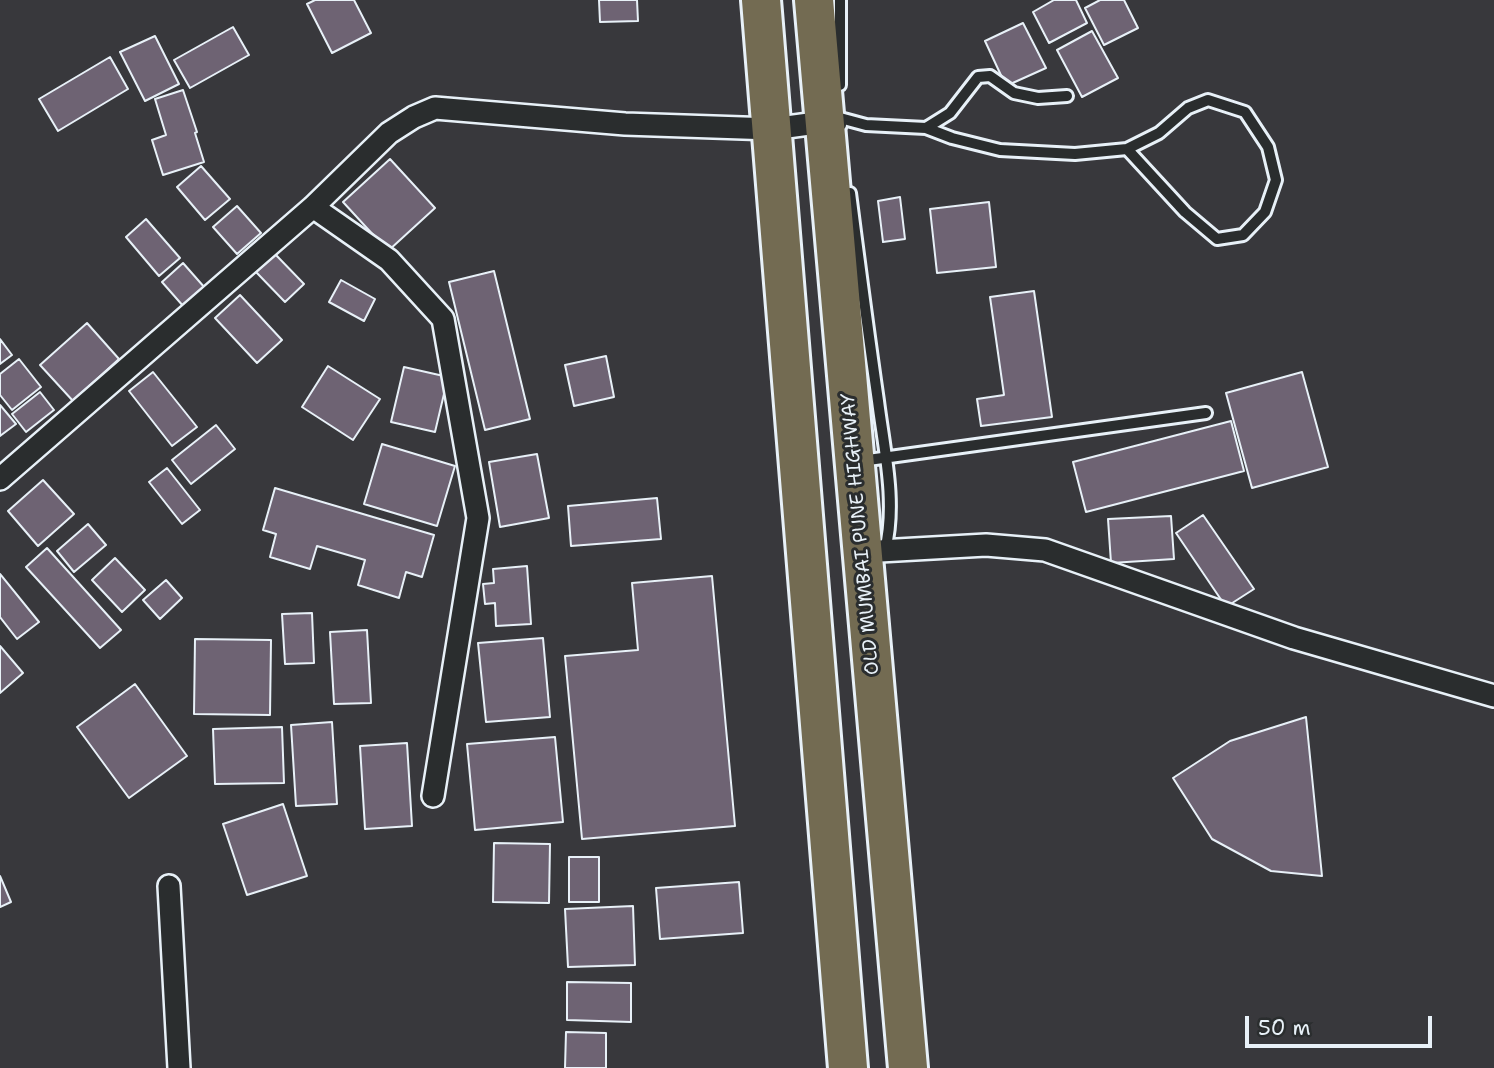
<!DOCTYPE html>
<html>
<head>
<meta charset="utf-8">
<style>
  body { margin:0 }
  #map { position:relative; width:1494px; height:1068px; overflow:hidden; background:#38383c; font-family:"Shantell Sans",sans-serif }
  canvas { display:block }
  .scale { position:absolute; left:1245px; top:1016px; width:187px; height:32px; box-sizing:border-box; border:4px solid #e8f1f8; border-top:0; padding-left:9px; font-size:21px; line-height:24px; white-space:nowrap; color:#e8f1f8; -webkit-text-stroke:5px #2a2d2e; paint-order:stroke }
</style>
</head>
<body>
<div id="map">
<canvas width="1494" height="1068"></canvas>
<div class="scale">50 m</div>
</div>
<script>
const c = document.querySelector('canvas').getContext('2d');
c.lineJoin = 'round';
function fillPath(path, color) {
  c.fillStyle = color;
  c.fill(path, 'evenodd');
}
function stroke(path, color, width, dash) {
  c.strokeStyle = color;
  c.lineWidth = width;
  c.lineCap = dash ? 'butt' : 'round';
  c.setLineDash(dash || []);
  c.stroke(path);
}
function label(font, color, halo, rows, align = 'center') {
  c.font = font + ' "Shantell Sans",sans-serif';
  c.lineWidth = 6;
  c.setLineDash([]);
  c.textBaseline = 'middle';
  c.strokeStyle = halo;
  c.fillStyle = color;
  for (const [text, x, y, turn = 0] of rows) {
    c.save();
    c.translate(x, y);
    c.rotate((+turn || 0) * Math.PI / 180);
    c.textAlign = isNaN(turn) ? turn : align;
    if (halo) c.strokeText(text, 0, 0);
    c.fillText(text, 0, 0);
    c.restore();
  }
}
const building = new Path2D(`
  M315,0h39l17,33 -39,20 -25,-49z
  M599,0h38l1,21 -38,1z
  M1054,0h22l11,23 -38,20 -16,-31z
  M1100,0h24l14,28 -34,17 -19,-37z
  M1023,23l23,45 -40,18 -21,-45z
  M233,27l16,28 -59,33 -16,-28z
  M1092,31l26,47 -36,19 -25,-47z
  M155,36l24,48 -34,17 -25,-49z
  M110,57l18,32 -70,42 -19,-32z
  M183,90l14,42 -2,1 9,29 -41,13 -11,-35 14,-5 -11,-36z
  M390,159l45,49 -47,43 -45,-49z
  M201,166l29,33 -25,21 -28,-33z
  M900,197l5,42 -22,3 -5,-41z
  M989,202l7,65 -59,6 -7,-64z
  M237,206l24,27 -24,21 -24,-27z
  M146,219l34,39 -21,18 -33,-39z
  M275,254l29,30 -19,18 -29,-30z
  M183,263l22,25 -21,19 -22,-25z
  M494,271l36,148 -45,11 -36,-148z
  M341,280l34,19 -11,22 -35,-19z
  M1034,291l18,126 -71,9 -4,-27 27,-4 -14,-98z
  M240,295l42,45 -25,23 -42,-45z
  M87,323l32,36 -46,42 -33,-36z
  M0,339l12,16 -12,9z
  M606,356l8,41 -40,9 -9,-41z
  M19,359l22,28 -29,23 -12,-15v-21z
  M328,366l52,33 -27,41 -51,-33z
  M404,367l44,10 -13,55 -44,-10z
  M153,372l44,55 -25,19 -43,-55z
  M1302,372l26,95 -76,21 -26,-95z
  M40,392l14,18 -28,22 -14,-18z
  M0,405l16,19 -16,12z
  M1231,421l13,50 -158,41 -13,-50z
  M216,425l19,24 -44,35 -19,-24z
  M382,444l73,22 -18,60 -73,-22z
  M537,454l12,64 -49,9 -11,-65z
  M167,468l33,42 -18,14 -33,-42z
  M43,480l31,34 -36,32 -30,-35z
  M275,488l159,47 -12,42 -16,-5 -7,26 -41,-13 7,-25 -48,-14 -7,23 -40,-12 6,-23 -13,-4z
  M657,498l4,41 -90,7 -3,-40z
  M1203,515l51,74 -28,18 -50,-74z
  M1171,516l3,43 -63,4 -3,-44z
  M88,524l18,21 -32,27 -17,-21z
  M47,548l74,82 -21,18 -74,-81z
  M115,558l30,32 -23,22 -30,-32z
  M527,566l4,58 -35,2 -1,-23 -10,1 -2,-20 11,-1 -1,-14z
  M0,574l39,48 -22,17 -17,-22z
  M712,576l23,250 -153,13 -17,-183 73,-6 -6,-67z
  M166,580l16,18 -22,21 -17,-19z
  M312,613l2,50 -29,1 -3,-50z
  M367,630l4,73 -37,1 -4,-72z
  M543,638l7,79 -64,5 -8,-79z
  M195,639l76,1 -1,75 -76,-1z
  M0,646l23,27 -23,20z
  M135,684l52,72 -58,42 -52,-71z
  M1306,717l16,159 -51,-5 -59,-32 -39,-61 57,-37z
  M332,722l5,82 -41,2 -5,-81z
  M282,727l2,56 -69,1 -2,-55z
  M555,737l8,85 -88,8 -8,-86z
  M407,743l5,83 -47,3 -5,-83z
  M283,804l24,72 -60,19 -24,-71z
  M494,843l56,1 -1,59 -56,-1z
  M569,857h30v45h-30z
  M0,876l11,26 -11,5z
  M739,882l4,51 -83,6 -4,-51z
  M633,906l2,59 -67,2 -3,-58z
  M567,982l64,1v39l-64,-2z
  M566,1032l40,1v35h-41z`);
const lane = new Path2D(`
  M840,85v-85
  M841,125l-1,-7 26,7 60,3 24,-15 28,-36 12,-1 24,17 24,5 29,-2
  M926,128l26,10 48,12 75,4 52,-5 32,-16 29,-25 20,-8 37,12 23,35 8,33 -11,32 -22,23 -26,4 -32,-27 -58,-63
  M850,193c9,70 18,139 28,208 6,48 19,102 7,149
  M861,461l345,-48`);
const street = new Path2D(`
  M313,207l76,53 54,59 35,199 -45,278
  M0,479l313,-272 76,-74 25,-16 21,-9 190,16 147,5 52,-7
  M862,552l124,-7 59,5 249,88 200,58
  M169,886l10,182`);
const highway = new Path2D(`
  M761,0l87,1068
  M814,0l94,1068`);
const streetNames = [
  ["OLD MUMBAI PUNE HIGHWAY",861,534,-95]
];
fillPath(building, '#6e6373');
stroke(building, '#e8f1f8', 2);
stroke(lane, '#e8f1f8', 16);
stroke(street, '#e8f1f8', 26);
stroke(highway, '#e8f1f8', 44);
stroke(lane, '#2a2d2e', 10);
stroke(street, '#2a2d2e', 21);
stroke(highway, '#736b52', 38);
label('19px', '#e8f1f8', '#2a2d2e', streetNames);
</script>
</body>
</html>
